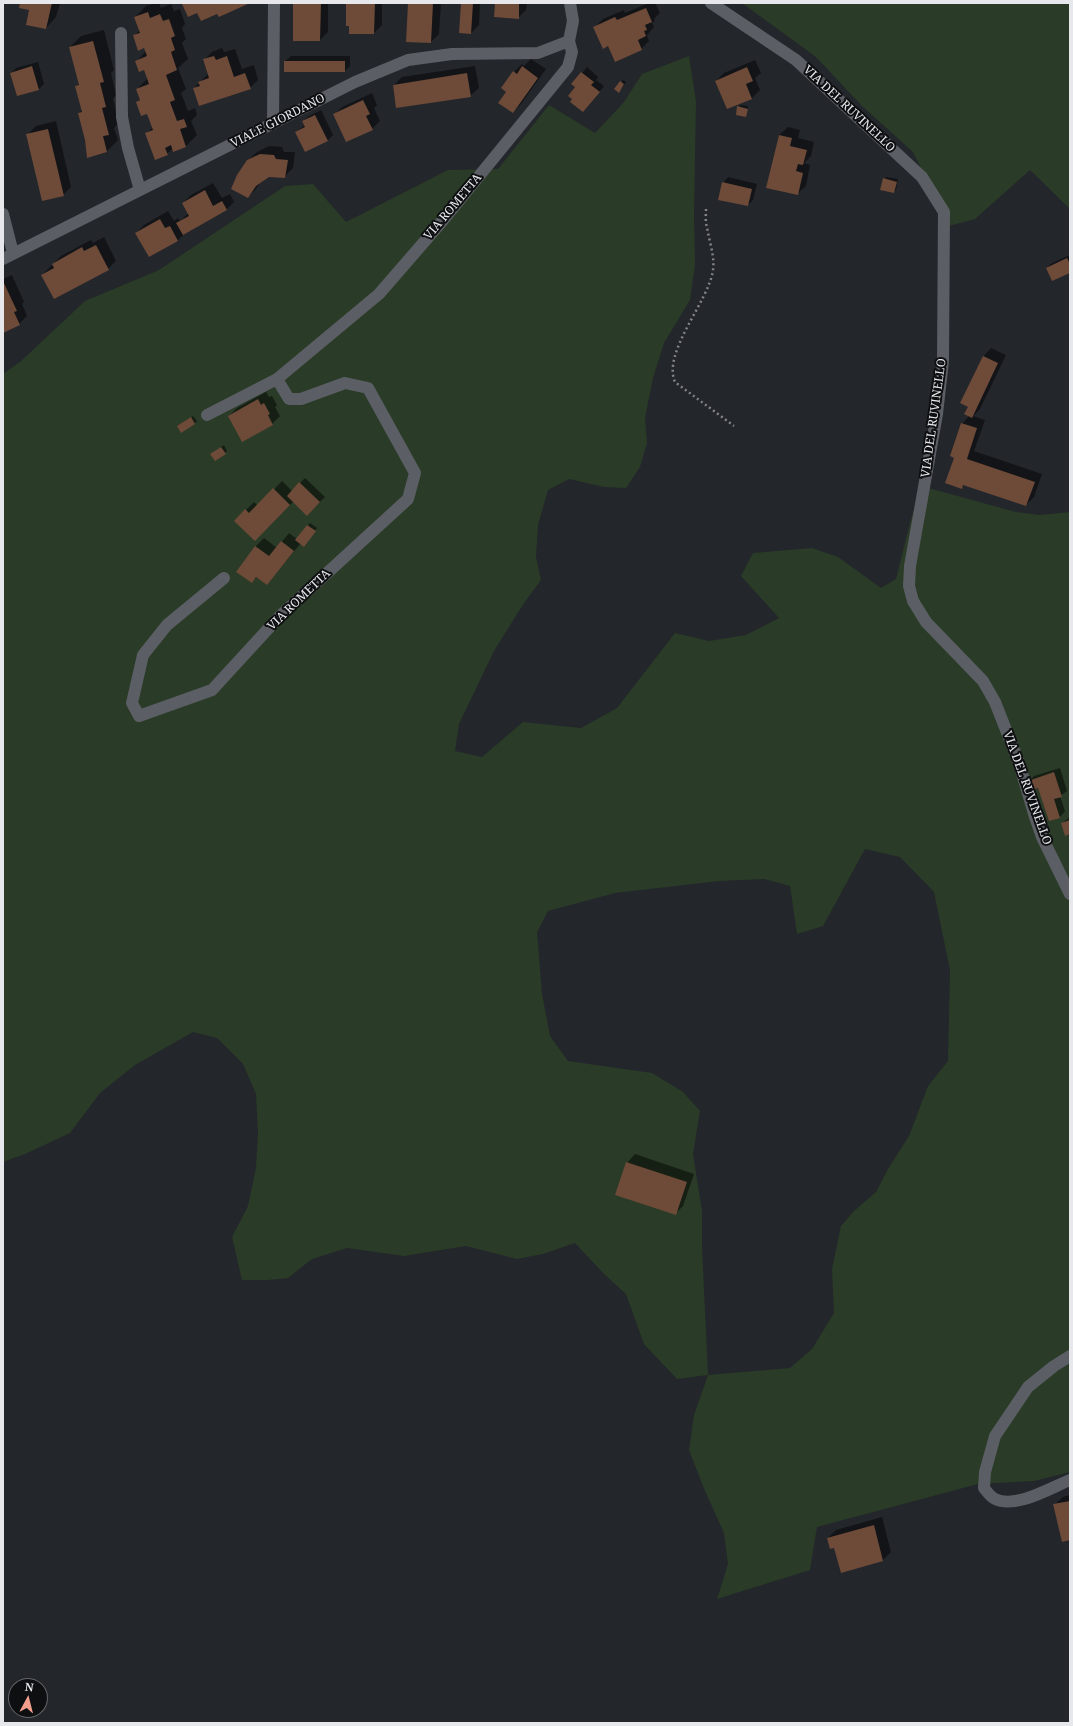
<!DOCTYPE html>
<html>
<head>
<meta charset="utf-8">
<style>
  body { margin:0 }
  #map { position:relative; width:1073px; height:1726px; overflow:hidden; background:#23262b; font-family:"Noto Serif",serif }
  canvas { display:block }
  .frame { position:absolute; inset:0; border:4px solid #e7e8ec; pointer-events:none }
  .north { position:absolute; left:8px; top:1678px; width:40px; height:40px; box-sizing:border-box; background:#0e0f11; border:1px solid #656669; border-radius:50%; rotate:7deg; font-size:11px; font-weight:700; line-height:16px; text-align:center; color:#e7e8ec }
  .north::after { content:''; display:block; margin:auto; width:14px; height:18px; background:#f49d8d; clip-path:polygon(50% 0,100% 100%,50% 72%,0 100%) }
</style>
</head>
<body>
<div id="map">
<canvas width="1073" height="1726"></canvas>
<div class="frame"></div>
<div class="north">N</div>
</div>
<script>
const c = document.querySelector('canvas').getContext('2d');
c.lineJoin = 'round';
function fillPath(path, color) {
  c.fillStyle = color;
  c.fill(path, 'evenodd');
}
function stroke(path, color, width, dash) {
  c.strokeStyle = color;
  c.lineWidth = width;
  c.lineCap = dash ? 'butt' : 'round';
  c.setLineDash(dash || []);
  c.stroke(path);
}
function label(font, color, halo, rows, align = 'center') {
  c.font = font + ' "Noto Serif",serif';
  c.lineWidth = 4;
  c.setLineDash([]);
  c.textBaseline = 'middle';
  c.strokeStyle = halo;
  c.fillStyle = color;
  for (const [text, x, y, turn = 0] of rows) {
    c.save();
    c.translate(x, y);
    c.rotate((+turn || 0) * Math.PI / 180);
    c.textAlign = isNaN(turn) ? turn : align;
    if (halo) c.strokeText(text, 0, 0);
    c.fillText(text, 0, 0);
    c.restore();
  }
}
const green = new Path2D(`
  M742,3h328v206l-40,-39 -55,49 -34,9 -2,-25 -26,-51 -51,-46 -46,-49z
  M689,56l7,45 -2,113 1,50 -5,36 -26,43 -11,35 -8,40 2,25 -7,24 -14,21 -22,-1 -35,-8 -21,11 -10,35 -2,32 5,23 -17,23 -30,48 -35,73 -4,27 27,6 41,-35 58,6 36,-20 58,-75 34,8 37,-6 33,-17 -38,-42 12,-23 59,-5 26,9 43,31 15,-9 14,-56 11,-37 95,26 23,3 31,-3v960l-36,9 -56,3 -161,43 -7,43 -93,29 11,-35 -4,-31 -19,-42 -16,-41 5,-35 14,-40 -31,4 -33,-35 -18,-50 -22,-20 -29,-31 -32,11 -26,5 -51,-13 -62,10 -57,-8 -35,11 -24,19 -20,2h-26l-10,-43 16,-31 8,-38 2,-35 -2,-39 -13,-30 -26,-26 -24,-6 -58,33 -35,28 -30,40 -45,21 -22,8v-788l18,-13 64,-60 74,-31 126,-84 28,-2 33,38 102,-52 50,-1 51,-64 46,28 29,-31 18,-28zM865,849l35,8 34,35 16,78 -2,91 -20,25 -19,50 -21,33 -12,23 -22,19 -13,15 -9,43 2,44 -22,36 -22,19 -82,7 -6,-128v-36l-9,-57 7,-43 -17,-19 -31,-19 -84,-12 -18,-25 -8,-42 -5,-62 11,-21 67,-18 104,-12 45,-2 26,7 7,48 26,-8z`);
const shadow = new Path2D(`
  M22,3h38l-4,14 -10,11 -16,-19z
  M155,3h4l2,5 10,-4 3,7 6,-2 5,15 -3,4 4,11 -4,4 6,16 -10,9 8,21 -5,4 7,18 7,-3 2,7 -6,6 6,14 -11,11 -12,4 -1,-2 -6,6 -21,-20 7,-7 -5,-14 -11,-11 4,-4 -4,-9 11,-11 -4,-9 -7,-8 9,-10 -1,-4 -11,-11 6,-6 -5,-13 11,-11z
  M294,3h34v29l-8,8z
  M347,3h35v22l-8,8z
  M409,3h32l-2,31 -8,8z
  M462,3h18l-1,22 -8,8 -11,-1z
  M496,3h31l-1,7 -8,8z
  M649,3h6l5,10 -6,6 1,2 -3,2 2,4 -7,8 2,6 -8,8 -32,-4 -14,-18 8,-8 21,-9 1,3z
  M104,30l10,40 -3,3 5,22 -3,4 6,24 -5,5 4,12 -11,11 -21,-11 -7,-27 3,-3 -6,-24 4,-3 -10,-36 11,-11z
  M222,48l2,4 11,-3 7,20 12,-4 4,15 -8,8h-56l15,-15 -5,-13 8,-8z
  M291,56h59v10l-5,5 -60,-10z
  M531,59l15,10 -25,35 -8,8 -5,-21 6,-19 8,-8 2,2z
  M755,60l6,13 -6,5 5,12 -8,8 -24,10 -12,-27 8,-8z
  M38,62l6,22 -5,5 -28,-16 5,-5z
  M475,66l4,22 -9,8 -76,-11 8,-8z
  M587,67l11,10 -2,3 8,6 -16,20 -15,-22z
  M623,80l3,2 -5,7v-7z
  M372,93l5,12 -3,3 6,13 -8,8 -38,-14 8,-8z
  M741,105l7,1 -2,10 -8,-9z
  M321,110l12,25 -5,5 -32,-8 9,-7 -2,-4 6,-5z
  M56,121l15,66 -8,8 -35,-61 8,-8z
  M788,127l12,3 -2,8 16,4 -3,14 -7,7 6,2 -4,21 -9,8 -30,-7 12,-52z
  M269,146l13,1 2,5h11l-2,16 -9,9 -15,-1 -8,5 -5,8 -8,8v-37l9,-8z
  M728,177l29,7 -4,16 -5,5 -25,-22z
  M886,177l12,2 -2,11 -2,2 -10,-13z
  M213,183l9,15 8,-4 4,8 -8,8 -41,23 -7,7 -29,16 -13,-23 8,-8 24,-14 6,10 4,-3 2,3 9,-8 -6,-10 8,-8z
  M104,237l12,24 -8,8 -54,29 -12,-23 19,-19 30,-16 2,3z
  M1070,255v17l-23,-4 5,-5z
  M12,275l12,27 -2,2 5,12 -8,8 -16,8v-53z
  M991,348l15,7 -26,54 -7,7 12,4 -11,31 68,23 -8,23 -8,8 -61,-21 -3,3 -7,-30 7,-33 7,-8v-10l14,-49z
  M266,392l3,5 3,-1 5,9 -2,2 5,9 -8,8 -43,-8 8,-8z
  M193,416l4,5 -3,3 -16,2z
  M224,445l3,6 -2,2 -11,-1z
  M305,478l20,19 -18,17 -13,-13 -39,39 -20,-19 19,-19 4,4 24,-25 10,10z
  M310,523l7,5 -11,15h-5l-34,41 -10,-7 -6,5 -14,-10 19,-26 8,-8 13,10 12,-15 8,6z
  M1060,768l7,23 -7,5 5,15 -5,6 -21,-30 -10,-6 5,-5z
  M1070,817v16l-8,-10z
  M635,1154l59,20 -11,32 -8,8 -48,-51z
  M1070,1495v44l-16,-34 9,-8z
  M882,1517l9,35 -8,8 -41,11 -7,-24 -7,-9 8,-8z`);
const building = new Path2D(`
  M20,3h32l-6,26 -20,-4 3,-15 -10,-2z
  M184,3h66l-31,14 -2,-3 -16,7 -4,-8 -9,4 -6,-13z
  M293,3h28l-1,38h-27z
  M346,3h29l-1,31h-25v-8h-3z
  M408,3h25l-2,40 -25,-1z
  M461,3h12l-2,31 -12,-1z
  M495,3h24v16l-25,-2z
  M646,8l6,14 -7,3 2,5 -3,1 2,5 -8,4 4,10 -27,12 -7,-16 -5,3 -10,-22 22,-10 2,3z
  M148,12l2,6 10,-4 3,7 6,-2 6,17 -4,2 4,12 -4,2 6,18 -11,5 9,25 -5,2 7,19 7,-2 3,8 -7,2 6,18 -13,5 -2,-7 -6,3 3,7 -13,5 -10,-27 8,-3 -6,-16 -6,2 -5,-14 4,-2 -4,-11 13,-5 -5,-14 -5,2 -4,-11 12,-5 -3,-8 -6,3 -5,-16 7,-2 -6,-16z
  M93,41l11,41 -4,1 6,24 -4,1 7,27 -6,1 4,16 -20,6 -2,-18 -7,-27 4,-1 -7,-26 4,-1 -10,-38z
  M214,56l2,4 11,-4 7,21 11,-4 6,16 -52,17 -6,-18 7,-2 -2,-4 11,-4 -6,-19z
  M284,61h61v11h-61z
  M32,66l7,24 -22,6 -7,-23z
  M522,66l16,12 -25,35 -15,-10 8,-11 -5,-4 12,-17 4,3z
  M747,67l6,14 -7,3 6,15 -25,10 -12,-28z
  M581,72l13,10 -3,3 9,7 -17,20 -13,-10 2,-3 -4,-3 7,-9 -4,-3z
  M467,73l4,24 -75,11 -3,-23z
  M620,81l4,3 -5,9 -5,-4z
  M363,100l7,14 -4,2 7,14 -27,12 -13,-28z
  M737,106l11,3 -2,8 -10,-2z
  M315,115l13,26 -23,11 -10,-20 10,-5 -3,-6z
  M48,129l16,67 -22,5 -16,-67z
  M779,135l13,3 -2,8 17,4 -4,15 -5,-1 -2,7 7,2 -5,22 -32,-7z
  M260,154l14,1 2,4 12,1 -3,18 -16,-1 -13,9 -8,12 -17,-9 6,-14 10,-15z
  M883,178l14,4 -3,11 -14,-3z
  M722,182l30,7 -4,17 -30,-6z
  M205,190l8,16 9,-5 5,9 -44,25 -7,-12 13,-7 -7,-13z
  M160,219l5,9 5,-2 8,15 -29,16 -14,-24z
  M96,245l13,25 -55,29 -13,-24 13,-7 -2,-4 30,-17 2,4z
  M1067,258l3,6v9l-18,8 -6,-13z
  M3,281l14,30 -3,1 6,13 -17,8z
  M983,356l15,7 -26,55 -8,-4 4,-7 -8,-4z
  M258,399l3,6 3,-2 6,11 -2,1 5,10 -31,17 -14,-26z
  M191,417l4,7 -14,9 -4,-7z
  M961,423l16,5 -10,31 68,23 -9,24 -63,-21 -1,4 -17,-6 9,-25 -4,-2z
  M221,447l5,7 -11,7 -5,-7z
  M299,482l21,20 -13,14 -20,-20z
  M273,488l17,17 -35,36 -21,-20 11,-12 4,4z
  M307,525l9,6 -12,16 -9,-7z
  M281,541l13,10 -27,34 -11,-8 -4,6 -16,-11 19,-26 14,10z
  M1054,772l8,25 -8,2 6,19 -11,3 -11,-33 -7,2 -3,-9z
  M1070,820v14l-5,2 -4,-13z
  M626,1162l61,20 -11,33 -61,-20z
  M1070,1501v39l-8,2 -9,-38z
  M874,1525l9,36 -42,12 -7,-25 -4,1 -3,-11z`);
const path = new Path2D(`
  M706,209c0,6 -1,13 1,18 2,14 8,29 6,43 -4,31 -51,82 -38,112l59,44`);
const minor = new Path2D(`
  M711,3l85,57 126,117 22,35 -1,149 -6,53 -27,152 -1,20 4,15 13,21 57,59 12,21 24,61 16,54 7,20 28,57
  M121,33l1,84 6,31 12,42
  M273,123l1,-120
  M3,214l10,39
  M3,259l352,-177 53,-22 44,-6 86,-1 31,-12
  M207,415l70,-36 102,-85 65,-75 124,-152 4,-15 -3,-11 4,-20 -3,-18
  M224,578l-57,47 -24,30 -11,48 7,13 73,-26 67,-73 129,-118 7,-26 -47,-85 -23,-5 -44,16h-12l-12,-20
  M1070,1356l-16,10 -26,21 -33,49 -10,36 -1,16c3,4 7,9 11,11 21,10 55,-11 75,-19`);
const streetNames = [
  ["VIA DEL RUVINELLO",849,109,43],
  ["VIALE GIORDANO",278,121,-27],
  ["VIA ROMETTA",453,207,-50],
  ["VIA DEL RUVINELLO",934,418,-82],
  ["VIA ROMETTA",299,600,-44],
  ["VIA DEL RUVINELLO",1027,788,70]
];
fillPath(green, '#2a3b27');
fillPath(shadow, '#0007');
fillPath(building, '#6e4a38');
stroke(path, '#828489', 2.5, [2, 3]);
stroke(minor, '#5b5e64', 12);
label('12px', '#e7e8ec', '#0e0f11', streetNames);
</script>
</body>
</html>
